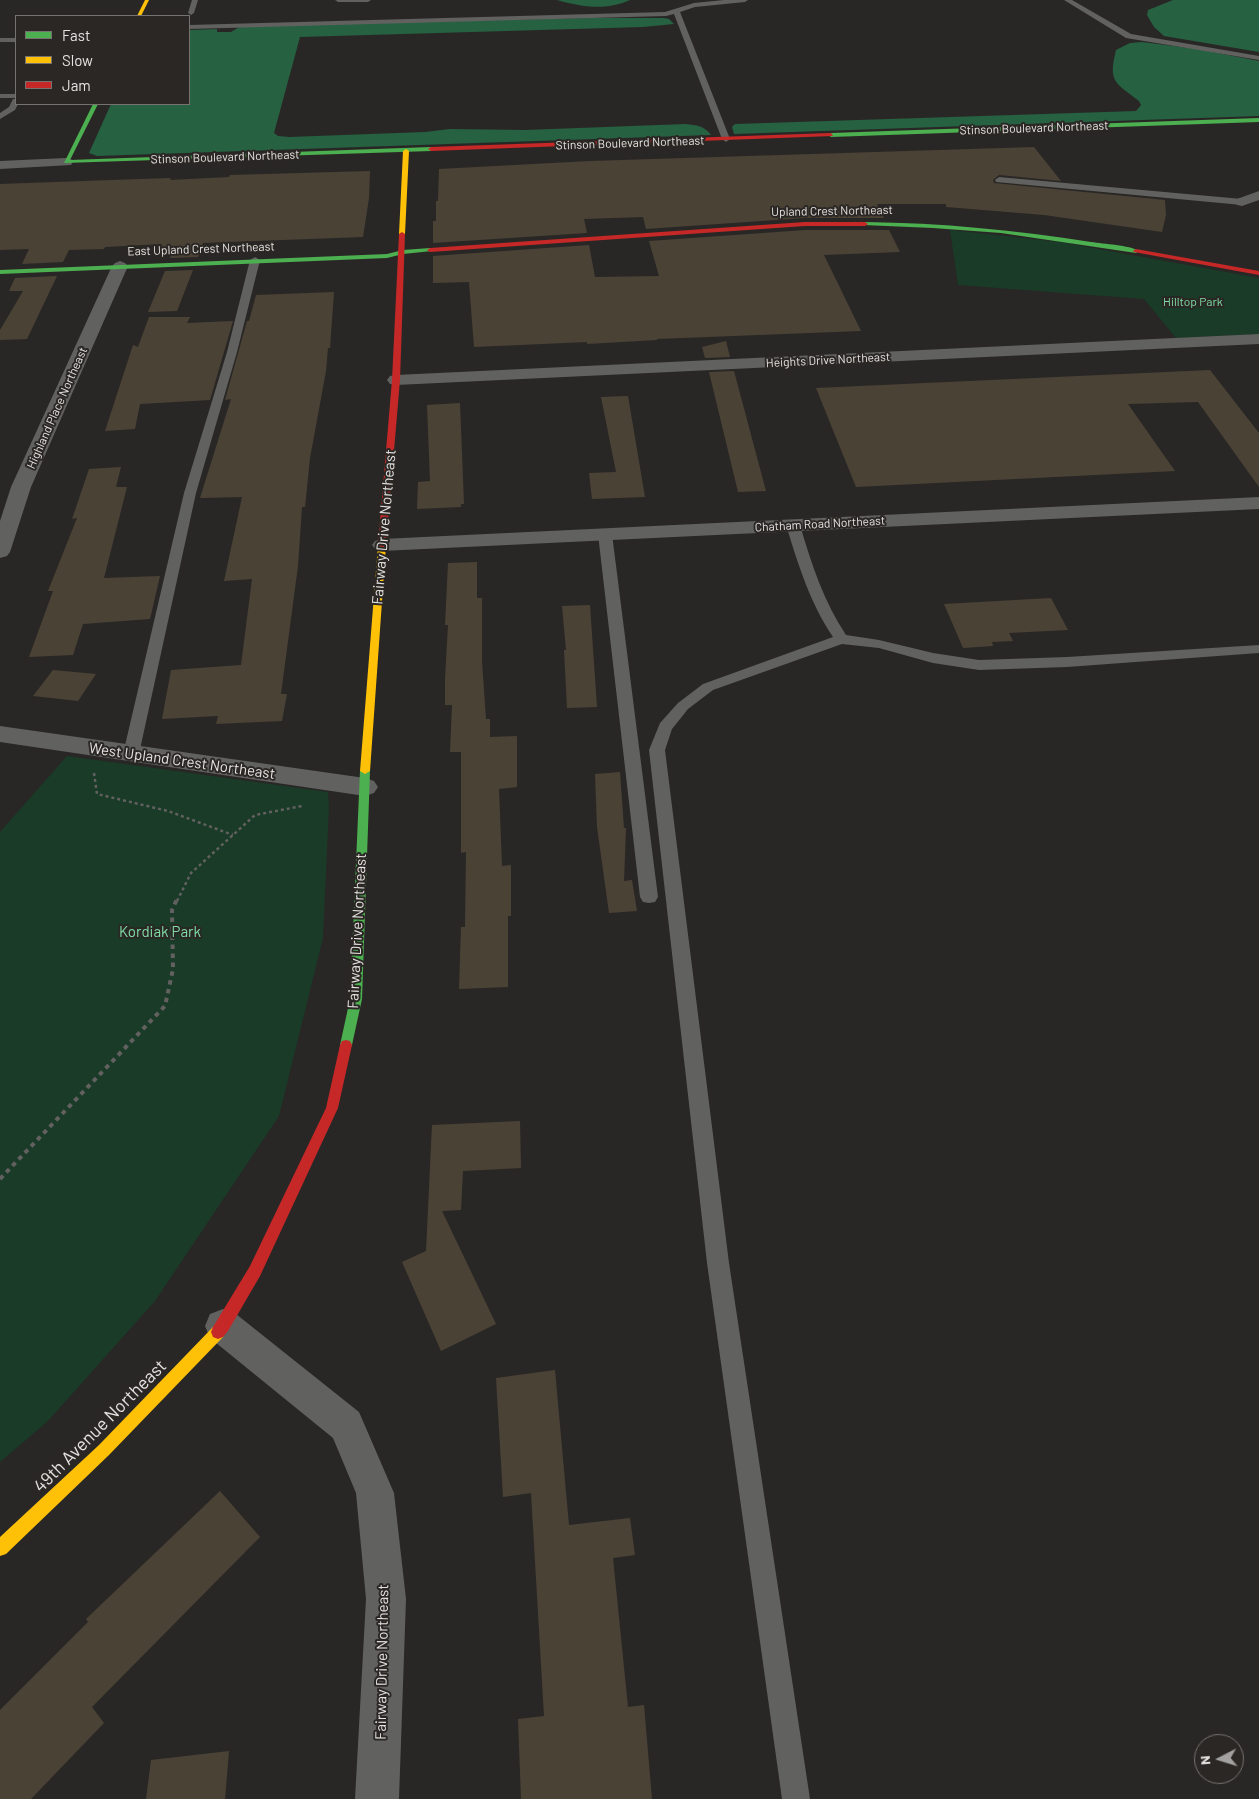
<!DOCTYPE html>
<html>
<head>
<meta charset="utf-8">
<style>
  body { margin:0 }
  #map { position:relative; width:1259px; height:1799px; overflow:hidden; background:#292725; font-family:Barlow,sans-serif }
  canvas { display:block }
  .legend { position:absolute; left:15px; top:15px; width:175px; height:90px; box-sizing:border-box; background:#2a2724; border:1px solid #757270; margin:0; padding:6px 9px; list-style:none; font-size:15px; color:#e5e3e1 }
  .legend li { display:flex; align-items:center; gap:10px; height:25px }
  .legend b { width:25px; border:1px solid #757270 }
  .north { position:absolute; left:1194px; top:1734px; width:50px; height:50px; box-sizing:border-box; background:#2a2724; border:1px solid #757270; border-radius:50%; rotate:265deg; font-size:14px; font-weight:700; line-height:20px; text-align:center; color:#e5e3e1 }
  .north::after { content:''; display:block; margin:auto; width:18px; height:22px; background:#a3a19f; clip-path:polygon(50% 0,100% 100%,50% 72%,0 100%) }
</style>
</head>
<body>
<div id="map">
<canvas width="1259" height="1799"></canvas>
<ul class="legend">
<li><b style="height:6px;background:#4caf50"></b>Fast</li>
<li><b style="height:6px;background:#ffc107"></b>Slow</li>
<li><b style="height:6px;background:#c62828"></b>Jam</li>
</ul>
<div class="north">N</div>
</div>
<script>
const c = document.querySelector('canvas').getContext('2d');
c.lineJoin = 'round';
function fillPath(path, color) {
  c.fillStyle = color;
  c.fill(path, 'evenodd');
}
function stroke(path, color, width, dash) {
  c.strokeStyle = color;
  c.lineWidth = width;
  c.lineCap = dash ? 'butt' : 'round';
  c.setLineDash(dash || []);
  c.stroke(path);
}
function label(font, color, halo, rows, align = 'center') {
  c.font = font + ' Barlow,sans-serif';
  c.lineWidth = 4;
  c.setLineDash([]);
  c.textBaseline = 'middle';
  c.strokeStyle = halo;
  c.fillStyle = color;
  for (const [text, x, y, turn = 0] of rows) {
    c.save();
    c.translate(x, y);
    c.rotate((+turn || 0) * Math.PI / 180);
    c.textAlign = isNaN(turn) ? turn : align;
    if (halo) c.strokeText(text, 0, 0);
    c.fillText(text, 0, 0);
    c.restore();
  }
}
const green = new Path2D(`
  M950,230l110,12 199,36v56l-83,4 -32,-39 -186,-14z
  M67,756l261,36 1,14 -6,132 -44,178 -124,185 -108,121 -47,40v-630z`);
const forest = new Path2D(`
  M557,0h73c-25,11 -48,7 -73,0z
  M1173,0h86v52l-95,-16 -10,-9 -7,-12 1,-5z
  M588,18h76l5,1 5,5 -31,3 -343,10 -26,96 4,3 11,1 136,-5 25,-3 75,1 161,-6c10,1 19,2 25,11l-614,21 -8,-3 22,-49h78v-74l28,-1v3h14l10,-6z
  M1142,42l55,7 62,12v55l-525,18 -2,-7 3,-3 401,-13 5,-6 -2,-4c-24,-19 -31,-18 -23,-51l14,-7z`);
const building = new Path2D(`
  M1034,147l27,34 -62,-6 -6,5 1,3 171,17 1,15 -4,17 -118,-17 -98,-8v-3h-69l7,14h-79l-159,11 -3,-12 -59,2 3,14 -154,10v-22h3v-20h2l1,-32 151,-8z
  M370,171l-1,27 -6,39 -160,6 -5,14 -28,1 5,-12 -14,1 1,-3 -57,3 -1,2 -35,1 -6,12 -41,2 7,-15 -29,1v-66l140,-5 31,-1 -1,2 59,-3 1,-2z
  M805,230h84l11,22 -76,3 37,76 -204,8v1l-70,4v-2l-113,5 -5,-65 -36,1v-27l156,-11 6,32 64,-1 -10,-35z
  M193,270l-16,41 -29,1 17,-41z
  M57,276l-30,63 -27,1v-10l23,-39h-14l6,-13z
  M334,292l-4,56h-2l-2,23 -16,87 -5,49h-3l-4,59 -17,128h6l-5,27 -66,3 2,-8 -56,3 9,-49 70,-5 11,-86 -28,2 18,-84 -42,1 31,-99 -6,1 22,-79h2l7,-26z
  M149,317h41l-3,6 46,-2 -23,79 -70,4 -5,25 -30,2 28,-86 5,2z
  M726,341l4,16 -25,1 -3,-11z
  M1210,370l49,63v54l-61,-85 -70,2 47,67 -319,16 -40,-99z
  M734,371l32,120 -28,1 -29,-120z
  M628,396l17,101 -53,2 -3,-26 27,-1 -15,-75z
  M460,403l4,101h-3v3l-44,2 1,-27 12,-1 -3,-76z
  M121,467l-5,20h11l-23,91 56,-2 -10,43 -67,5 -10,31 -44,2 24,-66h-5l29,-73 -5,1 17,-50z
  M477,562v36h5v63l4,58h4v18l27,-1v51l-18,2 3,77 9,-1v51h-3v71l-49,2 2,-62h4l1,-75 -5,1v-101h-11l2,-47h-7v-26l3,-54h-3l3,-62z
  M1051,598l17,32 -59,3 4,8 -21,1 1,4 -30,2 -19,-44z
  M590,605l7,102 -30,1 -3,-58h2l-4,-44z
  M53,670l43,4 -18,27 -45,-5z
  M620,772l4,56h2l-2,53 8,-1 5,31 -28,2 -12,-86 -2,-53z
  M520,1121l1,47 -58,3 -2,39 -19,1 54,113 -55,27 -39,-89 24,-11 6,-126z
  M555,1370l14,155 61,-7 5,37 -22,3 15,149 16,-2 8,94h-131l-3,-80 26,-3 -13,-223 -28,4 -7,-119z
  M220,1491l40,46 -168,170 12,16 -73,76h-31v-89l88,-88 -2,-3z
  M229,1751l-4,48h-79l5,-39z`);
const pathFar1 = new Path2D(`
  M94,773l3,21 71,17 65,24
  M177,901l14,-28 64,-58 47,-9`);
const path = new Path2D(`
  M0,1179l165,-173 8,-37 -1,-59 5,-11`);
const lane = new Path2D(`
  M192,0h6l-4,13 -3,2 -3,-2z
  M335,0h36l-3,2h-30z
  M724,0h24l-3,2 -50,5 -15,5 50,127 -4,3 -4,-3 -48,-125 -8,2 -477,13v-4l476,-13 29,-9z
  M1064,0h8l59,34 128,22v4l-133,-22z
  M0,38h16v4h-16z
  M0,94h16v4h-16z
  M13,99h3v5h2l-3,6 -15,9v-6l9,-6z
  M999,177l243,22 5,3 -5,3 -246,-23 -1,-2z
  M255,257l5,3 -23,92 -41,141 -57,261 -2,4 -6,1 -6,-1 -2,-4 61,-261 43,-141 23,-92z
  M793,521l7,4c11,38 24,77 46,110l33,5 54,13 46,7 88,-3 192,-12v8l-192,14 -88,3 -46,-7 -54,-15 -37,-4 -129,46 -25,19 -16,20 -7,21 64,513 81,536h-28l-75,-536 -58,-513 11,-27 18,-20 25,-19 130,-47c-23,-34 -35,-73 -47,-112z
  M605,530l7,4 46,363 -3,5 -6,1 -6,-1 -3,-5 -42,-363z`);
const street = new Path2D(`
  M66,158l5,1 2,3 -2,3 -71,4v-8z
  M1259,191v9l-17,6 -5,-1 -2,-3 2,-3z
  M120,261l5,2 3,3 -97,221 -21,65 -3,4 -7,2v-37l11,-34 101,-221 3,-3z
  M1259,334v10l-863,41 -6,-1 -3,-4 3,-4 6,-1z
  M1259,497v12l-877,42 -7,-2 -3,-4 3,-4 7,-2z
  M0,726l365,52 9,3 4,6 -4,6 -9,3 -365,-54z
  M223,1309l13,5 123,98 35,81 12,106 -7,200h-44l11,-200 -10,-106 -23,-55 -123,-100 -5,-12 5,-12z`);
const fast = new Path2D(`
  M93,104h5l-28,56 361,-13 3,2 -3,2 -367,12z
  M1259,118v4l-428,15 -3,-2 3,-2z
  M865,222c76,1 151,8 226,20 13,2 38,3 48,9l-3,2 -135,-20 -68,-5 -70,-3v-2z
  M430,248l3,2 -1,1 -29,3 -16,4 -387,16v-4l387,-16 16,-4z
  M365,768l5,3 -8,228 -10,46 -2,4 -4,1 -4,-1 -2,-4 10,-46 10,-228z`);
const slow = new Path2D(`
  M145,0h4l-8,16h-4z
  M406,149l3,2 -4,83 -3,2 -3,-2 4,-83z
  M382,542l4,3 -16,226 -5,3 -5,-3 18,-226z
  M218,1325l5,2 2,5 -2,5 -114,118 -103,99 -6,2v-19l99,-92 114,-118z`);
const jam = new Path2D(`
  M831,133l2,3 -402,15 -3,-2 3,-2z
  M805,222h60l3,2 -3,2h-60l-375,26 -3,-2 3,-2z
  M402,232l3,2 -5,146 -14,165 -4,3 -4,-3 14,-165 7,-146z
  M1136,249l123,22v4l-125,-23 -1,-1z
  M346,1040l4,1 2,4 -14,63 -78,168 -32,55 -5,6 -5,2 -5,-2 -2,-5 2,-5 37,-61 76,-158 14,-63 2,-4z`);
const farStreetnames = [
  ["Stinson Boulevard Northeast",1034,128,-2],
  ["Stinson Boulevard Northeast",630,143,-2],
  ["Stinson Boulevard Northeast",225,157,-2],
  ["Upland Crest Northeast",832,211,-1],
  ["East Upland Crest Northeast",201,249,-2],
  ["Heights Drive Northeast",828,360,-3],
  ["Highland Place Northeast",57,408,-66],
  ["Chatham Road Northeast",820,524,-3]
];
const farParknames = [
  ["Hilltop Park",1193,302]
];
const streetNames = [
  ["Fairway Drive Northeast",384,527,-85],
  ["West Upland Crest Northeast",182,761,8],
  ["Fairway Drive Northeast",357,931,-87],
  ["Fairway Drive Northeast",382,1662,-89]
];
const parkNames = [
  ["Kordiak Park",160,932]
];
const nearStreetnames = [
  ["49th Avenue Northeast",100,1426,-45]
];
fillPath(green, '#193b28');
fillPath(forest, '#266142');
fillPath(building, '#4b4236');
stroke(pathFar1, '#626160', 2.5, [3, 3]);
stroke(path, '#626160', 4, [4.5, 4.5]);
fillPath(lane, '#616160');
fillPath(street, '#616160');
fillPath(fast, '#4caf50');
fillPath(slow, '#ffc107');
fillPath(jam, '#c62828');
label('12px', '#e5e3e1', '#2a2724', farStreetnames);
label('12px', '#7edea6', '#2a2724', farParknames);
label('15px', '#e5e3e1', '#2a2724', streetNames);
label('15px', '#7edea6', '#2a2724', parkNames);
label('18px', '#e5e3e1', '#2a2724', nearStreetnames);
</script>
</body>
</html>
